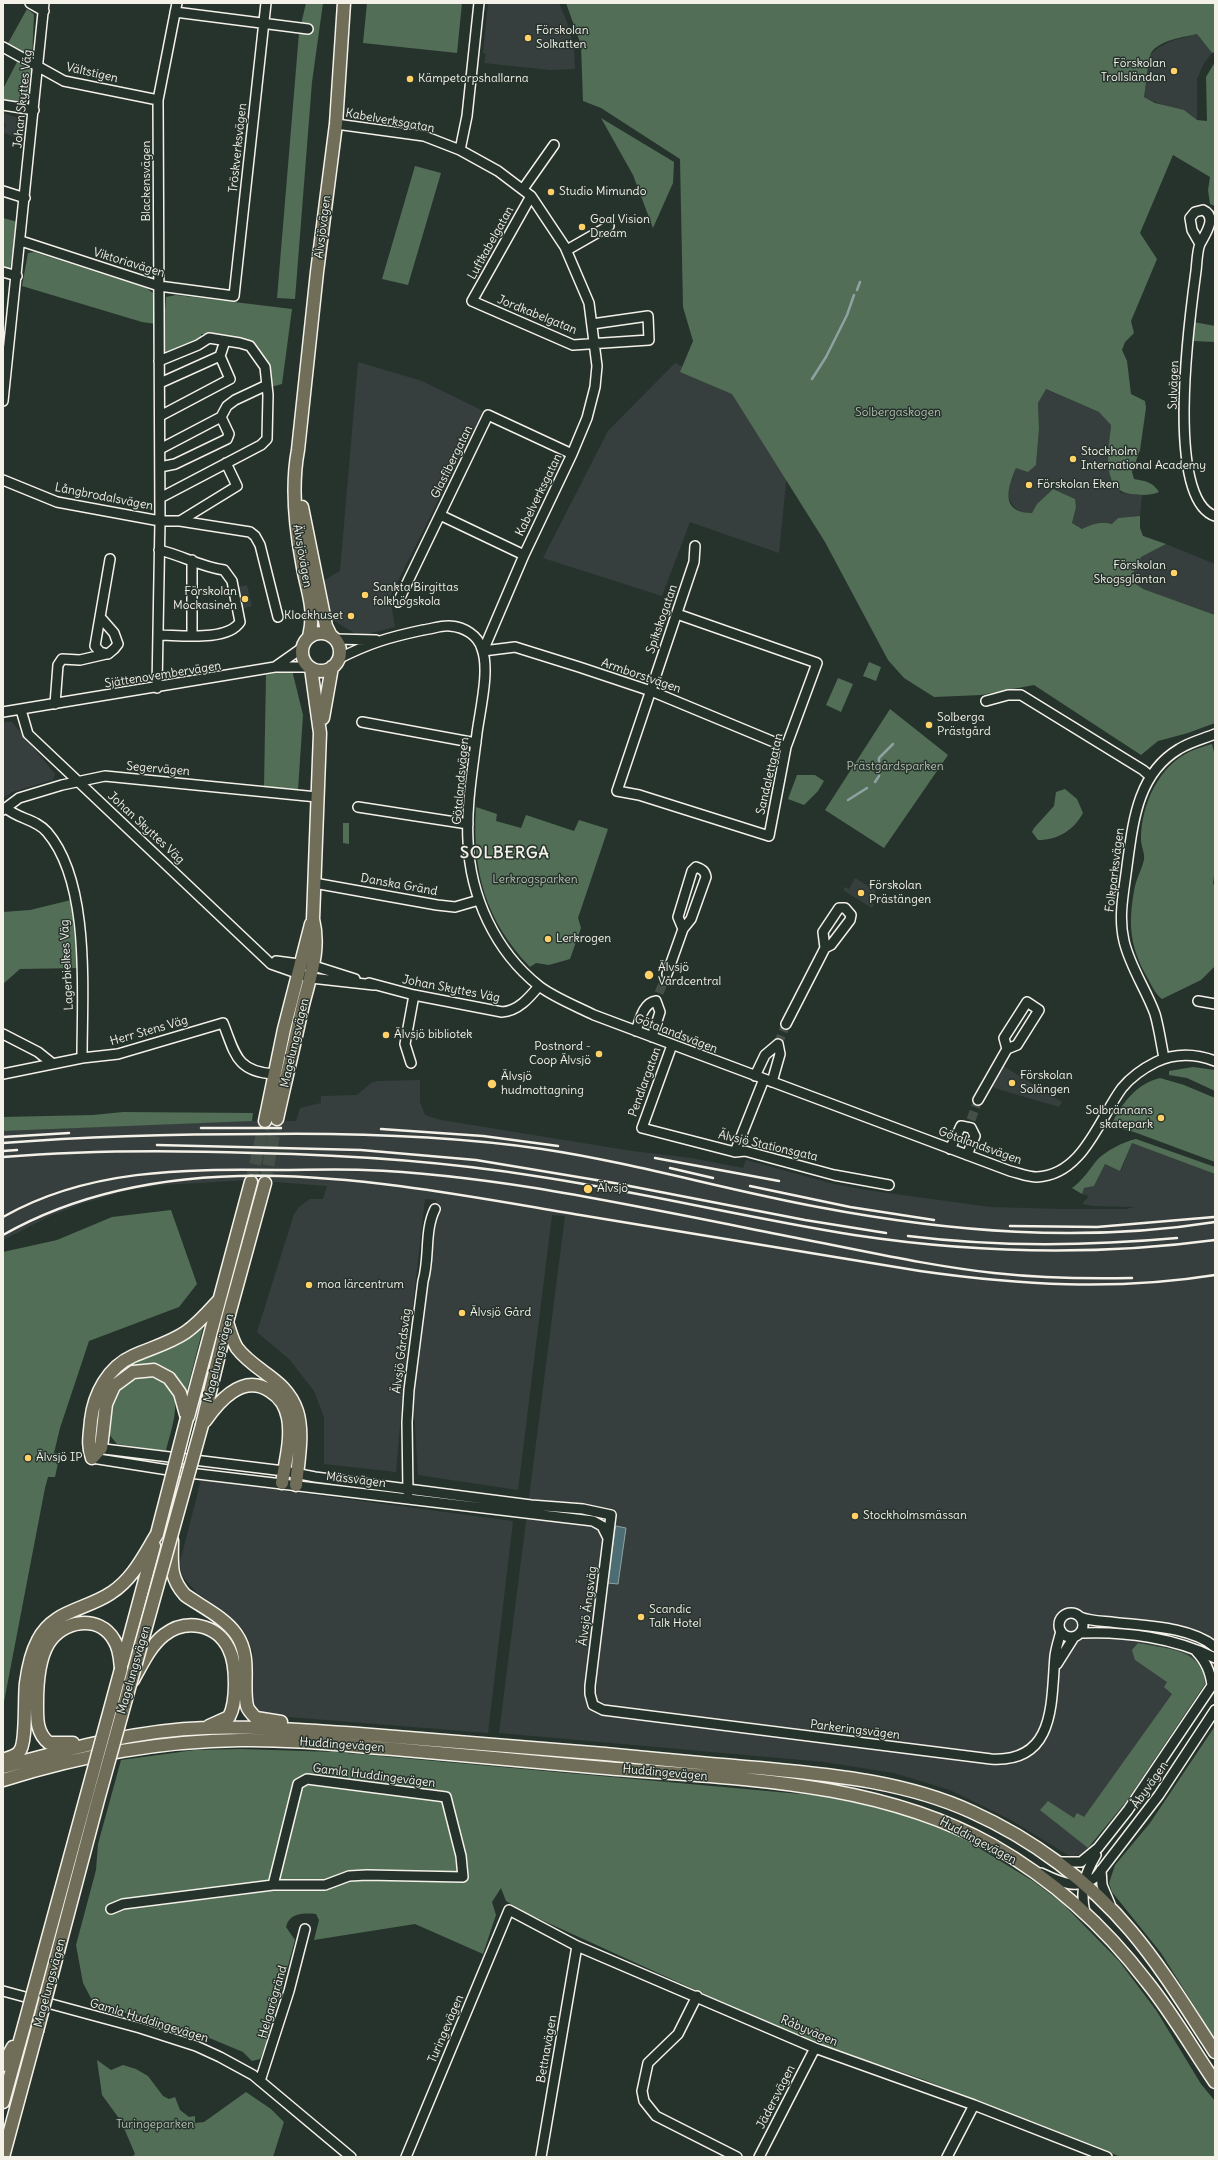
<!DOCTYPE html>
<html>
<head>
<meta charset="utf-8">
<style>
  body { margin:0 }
  #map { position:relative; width:1218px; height:2160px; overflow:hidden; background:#26332d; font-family:Delius,sans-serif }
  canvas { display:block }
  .frame { position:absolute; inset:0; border:4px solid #f4f1e8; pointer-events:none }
</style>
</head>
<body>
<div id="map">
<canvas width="1218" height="2160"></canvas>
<div class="frame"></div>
</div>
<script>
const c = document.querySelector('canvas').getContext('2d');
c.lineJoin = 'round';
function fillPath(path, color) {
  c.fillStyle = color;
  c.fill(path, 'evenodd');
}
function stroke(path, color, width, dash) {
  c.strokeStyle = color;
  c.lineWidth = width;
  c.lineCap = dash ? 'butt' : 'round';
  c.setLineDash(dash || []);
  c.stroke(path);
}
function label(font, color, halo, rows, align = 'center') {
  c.font = font + ' Delius,sans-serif';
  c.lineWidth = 3;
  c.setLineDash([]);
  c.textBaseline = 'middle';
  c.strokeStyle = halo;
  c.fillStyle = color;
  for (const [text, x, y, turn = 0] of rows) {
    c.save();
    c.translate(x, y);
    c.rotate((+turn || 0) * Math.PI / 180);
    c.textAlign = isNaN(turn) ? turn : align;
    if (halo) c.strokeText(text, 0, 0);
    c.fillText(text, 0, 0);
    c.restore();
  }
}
const built = new Path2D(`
  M488,3h71l10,24 5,23 1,19 -25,1 -66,-7 2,-9 -3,-1z
  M1197,34l15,19 -8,10 -7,16v41l-13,-10 -13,-1 -27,-12 7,-43 7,-6 13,-7z
  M3,113l21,7 4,5 -4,16 -21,-9 3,-8 -3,-1z
  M358,362l64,19 61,30 -93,186 5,30 -36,9 -28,-17 -8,-38 17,-10z
  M675,363l60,30 52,79 -8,81 -89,-31 -28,74 -119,-38 65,-127z
  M1045,389l54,23 7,6 5,7 -2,22 1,30 11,16 21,2 -2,21 -22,2 -6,6 -8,-2 -8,1 -13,6 -11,-6 4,-16 -1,-8 -22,-10 -16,15 -5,9h-9l-9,-6 -7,-12 1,-8 8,-19 20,-3 3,-36 -1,-26z
  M1166,544l49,20v51l-73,-26 -12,-9 11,-23z
  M247,585l5,21 -11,3 -5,-21z
  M3,722h9l43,52 -2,6 -41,12 -9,6z
  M855,878l21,13 -6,11 4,2 -2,4 -29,-18 2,-3 4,2z
  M1002,1065l6,4 54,33 -3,5 -68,-20z
  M420,1080v22l5,13 16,5 191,31 59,7 52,10 3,-8 88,24 39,7 117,16 73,2h63l9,-2 -42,-1 -11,-2 7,-8 -7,-2 1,-6 11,-2 11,-22 16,7 11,-28 83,31v495l-90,134 -37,45 -9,7 -8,2 -60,-37 -61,-30 -56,-17 -70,-11 -325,-29 66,-517 -13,-1 -34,275 -100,-15 -5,-82 23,-193 -11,-1 -22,192 -7,81 -72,-8v-47l-10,-26 -24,-31 -33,-28 37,-118 5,-7 11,-8h13l4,-13 -78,-6 -86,5 -38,6 -44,13 -31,12 -47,24v-109l233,-10h60l4,-13 21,-5v-7l36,-1 14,-12 6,-2z
  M201,1480l312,41 -25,212 -224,-18 -9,-8 -3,-30 1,-25 -10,-23 -18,-17 -28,-19 -15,-17 -2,-14z`);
const green = new Path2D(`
  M306,3h17l-11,79 -17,217 -18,-1 22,-265z
  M367,3h95l-5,50 -94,-10z
  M566,3h649v49l-3,1 -15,-19c-13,3 -38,6 -46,19 -3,7 -5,35 -7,44l11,6 29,7 13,10 10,1 -1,-44 9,-15v144l-5,-2 -2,-14 2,-13 -37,-22 -33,78 17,26 -26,62 3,12 -9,9 -3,8 5,11 4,33 14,7 1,7 -6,42 -8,22 2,7c11,2 19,3 25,13 -10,4 -18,3 -28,2 -31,-4 -22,-46 -20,-69l-12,-13 -53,-23 -8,14 1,26 -3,36 -8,7 -12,-4c-9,20 -16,45 16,45l5,-9 16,-15 22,10 1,8 -4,16 10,6c11,-5 18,-8 30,-5l6,-6 22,-2v12l3,8 23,8 -25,13 -11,23 13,9 72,26v108l-27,10 -30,8 -17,14 -107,-70 -53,10 -47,2 -30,-19 -16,-18 -63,-118 -93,-148 -52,-22 13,-31 -10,-34 -3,-148 -79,-51 -18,-7 -2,-56z
  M27,9l7,5 -2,45 -25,-14z
  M17,62l14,8 -2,26 -3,5h-23v-12z
  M601,118l73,44 -1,21 -20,45 -20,-53z
  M415,166l26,7 -33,112 -26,-6z
  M3,218l15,4 -8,46 -4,2 -3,-1z
  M34,252l112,36 7,5 3,31 -14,-2 -120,-36 6,-33z
  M176,295l116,14 -10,75 -11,3 -18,-43 -17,-7 -35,-3v8l-36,13 -1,-32 2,-26z
  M1194,322l21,4v16l-22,-1z
  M869,662l12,5 -5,14 -13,-5z
  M292,670l11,45 -5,75 -34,-4 2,-111z
  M838,678l15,6 -12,28 -15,-7z
  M890,709l58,46 -64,93 -59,-38z
  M1212,744l3,12v112l-2,16 2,1v81l-14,14 -39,19c-7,-5 -11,-15 -15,-22 -18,-32 -19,-55 -12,-91 2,-9 7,-17 9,-26 1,-7 -3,-14 -3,-21 0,-34 18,-74 50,-88 7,-3 14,-5 21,-7z
  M797,775h18l9,6 -6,10 -14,14 -16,-6z
  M1065,789l12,10 6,14c-9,17 -25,27 -45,27l-6,-8 2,-4 20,-22 2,-14z
  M476,807l21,7 -1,7 25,7 5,-13 48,16 5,-11 29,9 -30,89 3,10 -11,31 -21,6 -13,-2 -6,4c-45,-47 -58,-96 -54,-160z
  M343,823h6v21l-6,-1z
  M71,900l7,68 -58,1 -17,15v-72l27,-2z
  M1193,1067l22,3v21l-28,-13 -18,-3v-4z
  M1160,1078l24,7 31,13v64l-81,-30 -23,-6c9,-21 26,-43 49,-48z
  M123,1112l130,1 -1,8 -249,10v-14l90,-2z
  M1136,1139l79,28v7l-83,-31 -12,28 -15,-7 -11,22 -10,2 -2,6 -10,-6c11,-8 17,-18 25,-28 10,-10 26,-18 39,-21z
  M171,1210l26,74 -18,23 -90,34 -29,87 -6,25 6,1 -5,23h-7l-3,11 -42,219v-455l54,-12 55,-23z
  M204,1324l-17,66c-17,-19 -26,-33 -55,-22l-1,-4 55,-24z
  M147,1376c43,7 26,46 19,75l-49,-7 -9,-11c4,-29 6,-51 39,-57z
  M1138,1643c28,6 65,5 67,41l-80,119 -37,45 -48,-38 8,-9 26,17 3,-5 7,4 88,-123 -8,-7 3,-5 -32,-22 -3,-10z
  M1215,1726v313l-54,-86 -49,-61 -3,-9 6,-18 35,-42z
  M241,1749l94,3 488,44 73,16 65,25 72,44 29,22 57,58 37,49 45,74 14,17v56h-94l-199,-78 -117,-39 -281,-128 -18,-11 -5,-13 -9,14 4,13 -13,39 -68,-30 -101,16 5,-20 -3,-6c-12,-1 -27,-1 -30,13l9,13 -29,106 -6,13 -8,2 -9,-9 -36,-15 -113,-33 -11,-21 -7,-38 20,-75 2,-26 23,-84 74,-10z
  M97,2060l14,10 12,-5 13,4 12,7 15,20 6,3 6,-2 5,13 9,7 6,-1v7l9,-1 42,-30 25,17 13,13 -11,35h-141l3,-3 -14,-33 -19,-26z`);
const water = new Path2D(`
  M616,1526l10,2 -8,56 -10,-1z`);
const stream = new Path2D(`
  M857,290l3,-8
  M812,379l14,-22 21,-42 7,-20
  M875,782l4,-6v-18l14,-14
  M848,800l19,-12`);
const minorTunnel = new Path2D(`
  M659,993l8,-19
  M778,1044l8,-20
  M971,1120l7,-20`);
const majorTunnel = new Path2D(`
  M251,1182l14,-61
  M265,1183l12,-64`);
const minor = new Path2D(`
  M30,3l14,8
  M175,12l133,17
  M3,47l61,34 94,19
  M3,105l31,5
  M336,124l88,12 36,14 38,21 33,25 34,51 24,56 8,63 -2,21 -8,31 -15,36 -48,101 -41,96
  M460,150l7,-34 12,-113
  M523,189l31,-44
  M3,191l22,7
  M531,196l-59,105 101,44 76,-5 -1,-24 -56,8
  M21,241l138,45 75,10 32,-293
  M1200,244l-8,-14 -2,-12 5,-6 8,-2c15,7 2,24 -3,34 -3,7 -3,19 -4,27 -6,44 -32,228 19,245
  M567,250l42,-24
  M3,272l14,4
  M159,361l39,-16 11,-7 31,5 10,3 15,21 3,28 -1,44 -6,6 -101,53
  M160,383l60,-27 5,-15
  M3,401l41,-398
  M160,416l70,-37 -10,-23
  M160,449l61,-32 6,-11 8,-6 32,-15
  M160,467l15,-3 52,-25 2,-5 -8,-17
  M3,480l54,22 103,19h20l70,11 5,4 5,9 18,72
  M440,515l84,40
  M180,521l57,-35 -11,-23
  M192,560v76
  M398,602l90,-187 84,39
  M677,614l140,49 -31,84 -17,89 -130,-41 -22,-4 77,-229 1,-16
  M100,617l-5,29 5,6 8,2 6,-5 4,-5 -4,-11 -14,-16 10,-58
  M158,635c21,0 69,7 82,-13l-8,-41 -8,-11c-23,-3 -43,-15 -65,-20
  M335,639l41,1
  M483,651l32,-4 64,20 72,24 135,56
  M338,659c31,-16 52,-22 85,-29 9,-1 19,-5 27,-4 14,1 28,9 32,23 8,21 -2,61 -5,84 -4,35 -11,72 -9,108 2,55 27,110 71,145 16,12 37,20 55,29l416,156c9,2 18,6 27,6 46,-2 62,-58 85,-89 9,-11 22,-20 34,-26 19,-9 40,-8 59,-1
  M275,667l27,-19
  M157,688l3,-167 -2,-421 19,-97
  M986,701l22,-6h13l122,75 7,6
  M55,704l3,-39 4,-6 18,1 26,-6
  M21,710l7,24 243,230 40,14 63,7
  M3,712l272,-45h34
  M362,722l114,21
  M358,807l110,17
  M6,808c12,11 30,11 41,24 44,51 35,161 35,226
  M3,810l16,-12 43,-13 43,-9 212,21
  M314,883l123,22 18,2 24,-7
  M276,961l38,5 41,13
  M667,974l16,-45 8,-10 15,-42c-1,-6 -4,-8 -10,-10l-4,4 -14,46 5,12
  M369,983l45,12 88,17c16,-1 27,-14 37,-26
  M1198,1001l17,3
  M786,1024l39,-76 -2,-16 16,-24h6l6,7 -1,5 -19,25 -6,3
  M636,1031c4,-11 7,-28 20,-30l4,11 -8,25
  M3,1034l35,18 15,12
  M672,1045l-30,83 93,24 10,-1 89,24 55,10
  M1164,1058c-3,-15 -5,-30 -9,-44 -9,-25 -25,-47 -31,-73 -6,-25 0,-50 3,-75 6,-43 10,-92 52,-117 11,-7 24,-10 36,-15
  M411,1063l-6,-19 9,-49
  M3,1074l79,-16 36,-4 105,-31c12,30 13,49 51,51
  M755,1076l10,-21 13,-11 2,10 -8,28
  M978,1100l29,-51 10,-4 22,-35 -12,-8 -23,36 3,11
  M950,1149l11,-23 10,2 4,8 -8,19
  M735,1152l29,-73
  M96,1448l188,23 31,6 216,28 52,4 28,6 -21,171v8l3,11 10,5 388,49c65,4 60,-57 64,-103 1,-8 4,-17 6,-25
  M92,1458l89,14 412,49 9,5 6,12
  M408,1493l-1,-71 2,-32 14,-109c7,-23 1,-50 12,-72
  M1059 1625a12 12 0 1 1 24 0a12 12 0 1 1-24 0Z
  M1080,1617c10,4 20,4 31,5 31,4 79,4 104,25
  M1081,1633c44,-2 94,5 134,25
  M1196,1651c10,11 14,20 16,34
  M1057,1664l17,-27
  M1058,1862h23l17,-14 30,-38 87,-129
  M1101,1870l1,15 8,19
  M1041,1873c19,9 36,18 55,4l63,-82 56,-85
  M111,1909l12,-5 150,-19 25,-101 9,-5 139,18 15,59 2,21 -96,-2 -18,1 -24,9h-52
  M1085,1913c-5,-23 -1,-38 11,-58
  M3,1991l137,37 56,18 24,11 33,18 98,82
  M697,1996l-19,38 -30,29 -6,28 2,10 12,15 81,41
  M260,2081l29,-90 16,-62
  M406,2157l103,-247 68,36 238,102 159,57 133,52
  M541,2157l36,-211
  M759,2157l56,-109
  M947,2157l27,-52`);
const major = new Path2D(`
  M302,507l24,119 5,10
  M302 652a19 19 0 1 1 38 0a19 19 0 1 1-38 0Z
  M309,637c7,-31 -2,-44 -7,-75 -7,-37 -11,-75 -4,-112l19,-178 19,-148 8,-121
  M323,718l9,-51
  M277,1119c8,-36 17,-73 25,-110 7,-30 19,-58 11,-90l7,-186 -9,-65
  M265,1121l19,-92 27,-105
  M227,1322c3,9 5,18 10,26 19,25 49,30 60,63 7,22 1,51 -1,74
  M188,1417l63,-235
  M187,1418l-7,-25 -11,-15 -15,-8 -21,2 -19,14 -8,18 -5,44 -9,10c-5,-13 -2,-24 -1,-38 3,-26 17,-53 42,-64 18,-8 37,-13 53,-24 13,-9 23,-21 33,-32
  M205,1421c14,-20 38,-48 65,-30 10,6 16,16 18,27 4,21 -3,45 -6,65
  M202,1425l25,-103 38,-139
  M172,1540c0,24 -3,37 13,55 17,12 39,22 51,39 16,23 6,49 11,72 1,4 6,9 9,12l25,4
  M123,1662l31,-116
  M133,1680c9,-16 17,-34 31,-45 22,-17 53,-11 65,14 8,16 8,53 0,68l-20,9
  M73,1743h-24c-13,-10 -12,-25 -12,-40 0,-19 1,-42 11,-59 14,-24 51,-30 66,-4 6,9 6,19 7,29
  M3,1760c5,-2 13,-4 16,-8 8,-8 5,-54 7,-69 2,-15 5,-30 12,-43 15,-30 48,-30 73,-47 22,-14 33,-38 46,-59
  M3,1767c66,-18 133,-37 203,-39 50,-2 102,3 153,6 82,6 164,13 246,20 51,5 102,10 153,14 73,7 146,13 214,44 60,27 117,69 159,119 32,38 57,80 84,121
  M3,1780c76,-24 157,-39 237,-40 51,-1 103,5 154,9 67,6 134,12 200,18 135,12 277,11 398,78 60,34 113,82 155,137 25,31 45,66 68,100
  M3,2065l10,-18
  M3,2102l21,-76
  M3,2157l34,-126`);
const rail = new Path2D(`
  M201,1128h80
  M381,1129l102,7 75,10
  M3,1137l66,-4
  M3,1143c88,-7 176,-9 264,-9 92,-1 184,2 275,15 93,14 184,41 276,58 131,25 265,36 397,15
  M157,1145l204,5 115,10 138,23 191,37 81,13
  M3,1151l14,-1
  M3,1157c84,-7 167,-7 251,-4 94,2 188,8 281,23 107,16 212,42 319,59 119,18 242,21 361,5
  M655,1158l124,23
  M670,1168l43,10
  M750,1186l100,21 84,13
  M3,1217c84,-48 180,-48 274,-47 29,0 58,-1 87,0 57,2 114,9 171,18 91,15 181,34 272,52 62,12 124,26 187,33 46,5 91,6 138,5
  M1010,1226l87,1 117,-10
  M3,1235c176,-100 395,-50 583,-19 111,19 223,36 334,55 98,14 196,20 295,4
  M908,1236c88,11 180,10 269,2`);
const majorBridge = new Path2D(`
  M157,1534l30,-116
  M24,2026l97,-357
  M37,2031l61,-231 104,-375`);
const markers = [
  [528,38,4,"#ffd166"],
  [1174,71,4,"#ffd166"],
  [410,79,4,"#ffd166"],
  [551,192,4,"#ffd166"],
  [582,227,4,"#ffd166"],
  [1073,459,4,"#ffd166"],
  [1029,485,4,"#ffd166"],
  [1174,573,4,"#ffd166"],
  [365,595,4,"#ffd166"],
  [245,599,4,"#ffd166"],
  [351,616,4,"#ffd166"],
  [929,725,4,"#ffd166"],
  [861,893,4,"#ffd166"],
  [548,939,4,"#ffd166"],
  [649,975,5,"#ffd166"],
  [386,1035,4,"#ffd166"],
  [599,1054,4,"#ffd166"],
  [1012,1083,4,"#ffd166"],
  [492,1084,5,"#ffd166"],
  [1161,1118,4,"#ffd166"],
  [588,1189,5,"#ffd166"],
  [309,1285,4,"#ffd166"],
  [462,1313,4,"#ffd166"],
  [28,1458,4,"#ffd166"],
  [855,1516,4,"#ffd166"],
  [641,1617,4,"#ffd166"]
];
const poiNames = [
  ["Förskolan",536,31],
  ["Solkatten",536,45],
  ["Förskolan",1166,64,"right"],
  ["Trollsländan",1166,78,"right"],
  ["Kämpetorpshallarna",418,79],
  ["Studio Mimundo",559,192],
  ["Goal Vision",590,220],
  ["Dream",590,234],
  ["Stockholm",1081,452],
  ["International Academy",1081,466],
  ["Förskolan Eken",1037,485],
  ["Förskolan",1166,566,"right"],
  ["Skogsgläntan",1166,580,"right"],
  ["Sankta Birgittas",373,588],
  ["folkhögskola",373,602],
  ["Förskolan",237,592,"right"],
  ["Mockasinen",237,606,"right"],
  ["Klockhuset",343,616,"right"],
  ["Solberga",937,718],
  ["Prästgård",937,732],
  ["Förskolan",869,886],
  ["Prästängen",869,900],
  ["Lerkrogen",556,939],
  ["Älvsjö",658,968],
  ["Vårdcentral",658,982],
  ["Älvsjö bibliotek",394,1035],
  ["Postnord -",591,1047,"right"],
  ["Coop Älvsjö",591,1061,"right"],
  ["Förskolan",1020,1076],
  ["Solängen",1020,1090],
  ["Älvsjö",501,1077],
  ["hudmottagning",501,1091],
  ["Solbrännans",1153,1111,"right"],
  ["skatepark",1153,1125,"right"],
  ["Älvsjö",597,1189],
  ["moa lärcentrum",317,1285],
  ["Älvsjö Gård",470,1313],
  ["Älvsjö IP",36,1458],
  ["Stockholmsmässan",863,1516],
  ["Scandic",649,1610],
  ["Talk Hotel",649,1624]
];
const streetNames = [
  ["Vältstigen",92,73,13],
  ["Johan Skyttes Väg",23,99,-84],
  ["Kabelverksgatan",390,121,10],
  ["Tröskverksvägen",238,148,-84],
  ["Blackensvägen",147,181,-90],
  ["Älvsjövägen",323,227,-83],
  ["Luftkabelgatan",491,243,-61],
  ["Viktoriavägen",129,263,17],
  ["Jordkabelgatan",537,315,22],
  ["Sulvägen",1174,385,-88],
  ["Glasfibergatan",452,462,-64],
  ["Kabelverksgatan",539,495,-64],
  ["Långbrodalsvägen",104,497,11],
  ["Älvsjövägen",302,556,80],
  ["Spikskogatan",662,619,-71],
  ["Sjättenovembervägen",163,675,-9],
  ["Armborstvägen",641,676,19],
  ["Segervägen",158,769,5],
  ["Sandalettgatan",770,774,-77],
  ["Götalandsvägen",461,781,-85],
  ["Johan Skyttes Väg",146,828,43],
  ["Folkparksvägen",1115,870,-83],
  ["Danska Gränd",399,885,10],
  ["Lagerbielkes Väg",67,965,-93],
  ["Johan Skyttes Väg",451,989,11],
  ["Herr Stens Väg",149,1031,-16],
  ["Götalandsvägen",676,1034,21],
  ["Magelungsvägen",295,1043,-77],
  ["Pendlargatan",645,1082,-70],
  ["Älvsjö Stationsgata",768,1146,13],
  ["Götalandsvägen",980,1146,20],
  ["Älvsjö Gårdsväg",402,1351,-83],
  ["Magelungsvägen",219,1358,-76],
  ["Mässvägen",356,1480,7],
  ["Älvsjö Ängsväg",588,1606,-83],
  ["Magelungsvägen",134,1670,-74],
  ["Parkeringsvägen",855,1730,7],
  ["Huddingevägen",342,1745,4],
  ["Huddingevägen",665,1773,5],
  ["Gamla Huddingevägen",374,1776,7],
  ["Åbyvägen",1150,1785,-55],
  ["Huddingevägen",978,1841,28],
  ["Magelungsvägen",50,1983,-75],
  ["Helgarögränd",273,2002,-74],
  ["Gamla Huddingevägen",149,2021,17],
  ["Turingevägen",446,2029,-67],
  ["Råbyvägen",809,2031,23],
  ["Bettnavägen",547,2049,-80],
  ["Jädersvägen",776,2097,-63]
];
const parkNames = [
  ["Solbergaskogen",898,413],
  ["Prästgårdsparken",895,767],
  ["Lerkrogsparken",535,880],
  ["Turingeparken",155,2125]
];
const districtNames = [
  ["SOLBERGA",505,853]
];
fillPath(built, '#373f3e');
fillPath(green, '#526e56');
fillPath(water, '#4c6d73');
stroke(water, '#8fa2a2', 1);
stroke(stream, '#8fa2a2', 2.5);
stroke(minorTunnel, '#455049', 9, [9, 4.5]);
stroke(majorTunnel, '#455049', 12, [12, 6]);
stroke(minor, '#f4f1e8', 12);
stroke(major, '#f4f1e8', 15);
stroke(minor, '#26332d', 9);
stroke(major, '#706e59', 12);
stroke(rail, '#f4f1e8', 2.5);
stroke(majorBridge, '#f4f1e8', 15, []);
stroke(majorBridge, '#706e59', 12);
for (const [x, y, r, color] of markers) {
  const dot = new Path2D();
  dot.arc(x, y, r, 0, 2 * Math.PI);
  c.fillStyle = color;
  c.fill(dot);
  stroke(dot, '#26332d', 1.5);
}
label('12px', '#f4f1e8', '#26332d', poiNames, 'left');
label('12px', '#f4f1e8', '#26332d', streetNames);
label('12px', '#b3bdae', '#26332d', parkNames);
c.letterSpacing = '1px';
label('bold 16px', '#f4f1e8', '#26332d', districtNames);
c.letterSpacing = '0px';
</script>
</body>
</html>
